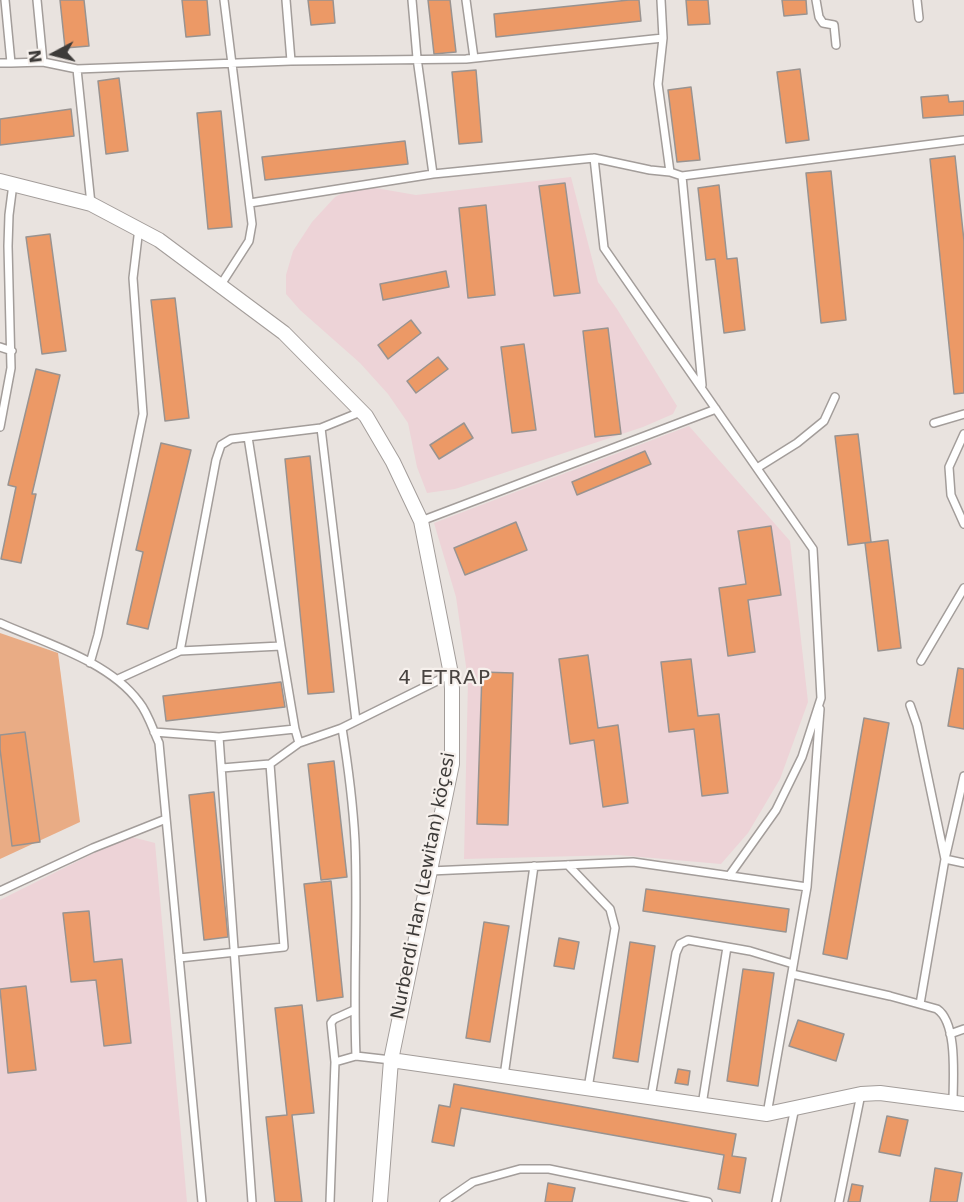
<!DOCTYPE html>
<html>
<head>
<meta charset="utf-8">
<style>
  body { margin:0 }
  #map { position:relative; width:964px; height:1202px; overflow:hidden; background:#e9e3df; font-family:"DejaVu Sans",sans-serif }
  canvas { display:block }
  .north { position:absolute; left:24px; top:24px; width:60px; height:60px; -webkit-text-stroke:4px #f6f0ec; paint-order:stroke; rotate:263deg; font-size:16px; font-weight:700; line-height:24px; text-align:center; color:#3d3b39 }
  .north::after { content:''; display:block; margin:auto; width:21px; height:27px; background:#3d3b39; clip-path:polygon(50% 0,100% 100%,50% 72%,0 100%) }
</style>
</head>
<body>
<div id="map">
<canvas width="964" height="1202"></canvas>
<div class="north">N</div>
</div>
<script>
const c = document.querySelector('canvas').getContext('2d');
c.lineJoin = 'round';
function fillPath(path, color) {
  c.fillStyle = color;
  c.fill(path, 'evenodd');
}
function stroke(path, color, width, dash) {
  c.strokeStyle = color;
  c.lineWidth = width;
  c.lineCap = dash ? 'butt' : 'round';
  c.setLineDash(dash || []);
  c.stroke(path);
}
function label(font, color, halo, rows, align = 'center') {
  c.font = font + ' "DejaVu Sans",sans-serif';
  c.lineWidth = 4.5;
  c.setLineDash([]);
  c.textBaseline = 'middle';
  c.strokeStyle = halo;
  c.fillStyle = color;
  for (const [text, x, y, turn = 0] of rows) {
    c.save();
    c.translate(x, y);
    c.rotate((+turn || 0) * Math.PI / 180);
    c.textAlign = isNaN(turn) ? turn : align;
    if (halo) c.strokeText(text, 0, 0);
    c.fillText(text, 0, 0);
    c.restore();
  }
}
const education = new Path2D(`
  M571,177l27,105 19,27 60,97 -4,8 -30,13 -188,62 -28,4 -10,-26 -9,-44 -20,-29 -28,-31 -60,-53 -14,-16v-19l7,-24 19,-29 23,-25 23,-12 58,10z
  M689,426l101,115 18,161 -28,77 -32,54 -27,31 -103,-9 -154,4 4,-179 -12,-83 -22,-74z
  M128,836l27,7 32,359h-187v-302z`);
const green = new Path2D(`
  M0,633l58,20 22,169 -80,37z`);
const building = new Path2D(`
  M60,0h24l5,46 -24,2z
  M182,0h25l3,35 -24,2z
  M308,0h25l2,23 -24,2z
  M428,0h22l6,52 -22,2z
  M629,0h10l2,21 -145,16 -2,-23z
  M686,0h22l2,24 -22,1z
  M782,0h24l1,14 -23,2z
  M800,69l9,71 -23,3 -9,-71z
  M476,70l6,72 -23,2 -7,-72z
  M119,78l9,73 -22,3 -8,-73z
  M691,87l9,73 -23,2 -9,-72z
  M948,95l1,7 15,-1v14l-41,3 -2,-21z
  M71,109l3,27 -74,9v-26z
  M221,111l11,116 -24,2 -11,-116z
  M405,141l3,23 -143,16 -3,-23z
  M955,156l9,85v152l-10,1 -24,-235z
  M831,171l15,149 -25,3 -15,-150z
  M565,183l15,110 -26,3 -15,-110z
  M719,185l8,74 10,-1 8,72 -21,3 -9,-74 -9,1 -8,-72z
  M486,205l9,90 -27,3 -9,-90z
  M50,234l16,117 -24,3 -16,-117z
  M446,271l3,16 -66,13 -3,-16z
  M175,298l14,120 -24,3 -14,-121z
  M411,320l10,13 -33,26 -10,-14z
  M608,328l13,106 -26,3 -12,-106z
  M524,344l12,86 -24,3 -11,-86z
  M438,357l10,12 -32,24 -9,-12z
  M36,369l24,6 -28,119h4l-15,69 -20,-4 15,-72 -8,-2z
  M464,423l9,15 -34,21 -9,-14z
  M858,434l13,108 -23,3 -13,-109z
  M161,443l30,7 -43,179 -21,-5 16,-72 -7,-2z
  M645,451l6,13 -74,31 -5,-13z
  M310,456l24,236 -26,2 -23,-235z
  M516,522l11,28 -62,25 -11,-27z
  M771,526l10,69 -33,5 7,52 -27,4 -9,-68 27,-4 -8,-53z
  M888,540l13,108 -23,3 -13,-108z
  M588,655l10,73 20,-3 10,78 -25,4 -9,-67 -24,4 -11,-85z
  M691,659l7,57 21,-2 9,79 -26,3 -8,-67 -25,3 -8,-70z
  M958,668l6,1v60l-16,-3z
  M482,672l31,1 -5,152 -31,-1z
  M281,682l4,25 -119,14 -3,-25z
  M864,718l25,5 -42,236 -24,-5z
  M25,732l15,110 -28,4 -12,-97v-14z
  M334,761l13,116 -26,3 -13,-116z
  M214,792l14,145 -24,3 -15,-145z
  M331,881l12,116 -26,4 -13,-117z
  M646,889l143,20 -3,23 -143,-21z
  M89,911l5,51 28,-3 9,84 -27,3 -8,-66 -25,2 -8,-69z
  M484,922l25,4 -19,116 -24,-4z
  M559,938l20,4 -5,27 -20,-3z
  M630,942l25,4 -17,116 -25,-4z
  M743,969l31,4 -16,113 -31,-5z
  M26,986l10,84 -28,3 -8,-84z
  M302,1005l12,108 -22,2 10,87h-27l-9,-85 21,-2 -12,-107z
  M798,1020l46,14 -8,27 -47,-15z
  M678,1069l12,2 -2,14 -13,-2z
  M454,1084l282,50 -4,22 14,2 -6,35 -22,-4 6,-34 -263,-47 -7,38 -22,-4 7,-37 11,2z
  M887,1116l21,4 -8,36 -21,-4z
  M935,1168l27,5 -5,29h-27z
  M548,1183l27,5 -3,14h-27z
  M852,1184l11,2 -3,16h-12z`);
const lane = new Path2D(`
  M37,0l6,62 34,7 214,-8 175,-2 197,-21
  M286,0l5,61
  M412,0l5,58 16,116
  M466,0l8,58
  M661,0l2,38 -5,46 12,88
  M816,0l3,17 4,6 11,2 2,20
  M917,0l2,18
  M0,63h11l-6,-63
  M11,63l32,-1
  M77,69l14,135
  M594,158l10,90 209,301 8,149 -19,59 -26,53 -47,66
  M682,176l20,209
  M250,203l183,-29 161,-16 56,12 20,2 12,4 282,-36
  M220,286l29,-45 3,-17 -28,-224
  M0,347l12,4
  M934,423l30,-9
  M0,427l11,-59 -3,-122 1,-31 4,-31
  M321,428l35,293
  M964,434l-15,33 2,28 13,29
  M757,468l40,-25 27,-22 11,-24
  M421,521l295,-112
  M0,623c45,20 109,38 139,79 9,11 14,28 20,41l43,459
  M281,646l14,83
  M180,651l101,-5 -33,-209
  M921,661l43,-73
  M90,663l8,-28 45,-221 -10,-136 6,-50
  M118,679l62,-28 36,-191 5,-15 10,-6 90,-11 42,-17
  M910,705l7,20 28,134 19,4
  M342,728c6,37 11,76 13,113 3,72 -2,144 1,215
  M154,732l65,5 76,-8 4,14
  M219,737l33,465
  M222,768l48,-4 29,-21 43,-15 109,-54
  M568,865l42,44 5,19 -27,160
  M430,871l203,-9 174,25
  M0,891l93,-43 73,-29
  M179,958l105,-11 -14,-183
  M792,974l98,22 47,13c21,14 16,70 16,93
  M920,1004l25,-145 19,-83
  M950,1034l14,-5
  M335,1062l-4,-39 3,-4 20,-9
  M504,1076l30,-210
  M651,1097l25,-144 4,-9 8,-4 62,11 43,13
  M702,1105l25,-158
  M767,1114l40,-227 13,-178
  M330,1202l5,-140 21,-6 35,4
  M444,1202l29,-20 47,-13h29l159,33
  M776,1202l19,-95
  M839,1202l22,-108`);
const street = new Path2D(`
  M0,181l91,23 68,36 125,93 82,83 27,46 28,59 30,153 1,15v75l-61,296 -11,142
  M391,1060l376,54 94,-20 19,-1 84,11`);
const streetNames = [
  ["Nurberdi Han (Lewitan) köçesi",424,886,-79]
];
const neighbourhoodNames = [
  ["4 ETRAP",445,679]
];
fillPath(education, '#edd3d7');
fillPath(green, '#e9ac85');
fillPath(building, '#ec9966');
stroke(building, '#999390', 1.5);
stroke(lane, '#a39d9a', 10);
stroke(street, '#a39d9a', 16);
stroke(lane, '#fff', 7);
stroke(street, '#fff', 14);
label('18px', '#3d3b39', '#f6f0ec', streetNames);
c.letterSpacing = '1.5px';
label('20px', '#494441', '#f6f0ec', neighbourhoodNames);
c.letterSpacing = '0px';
</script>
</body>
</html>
